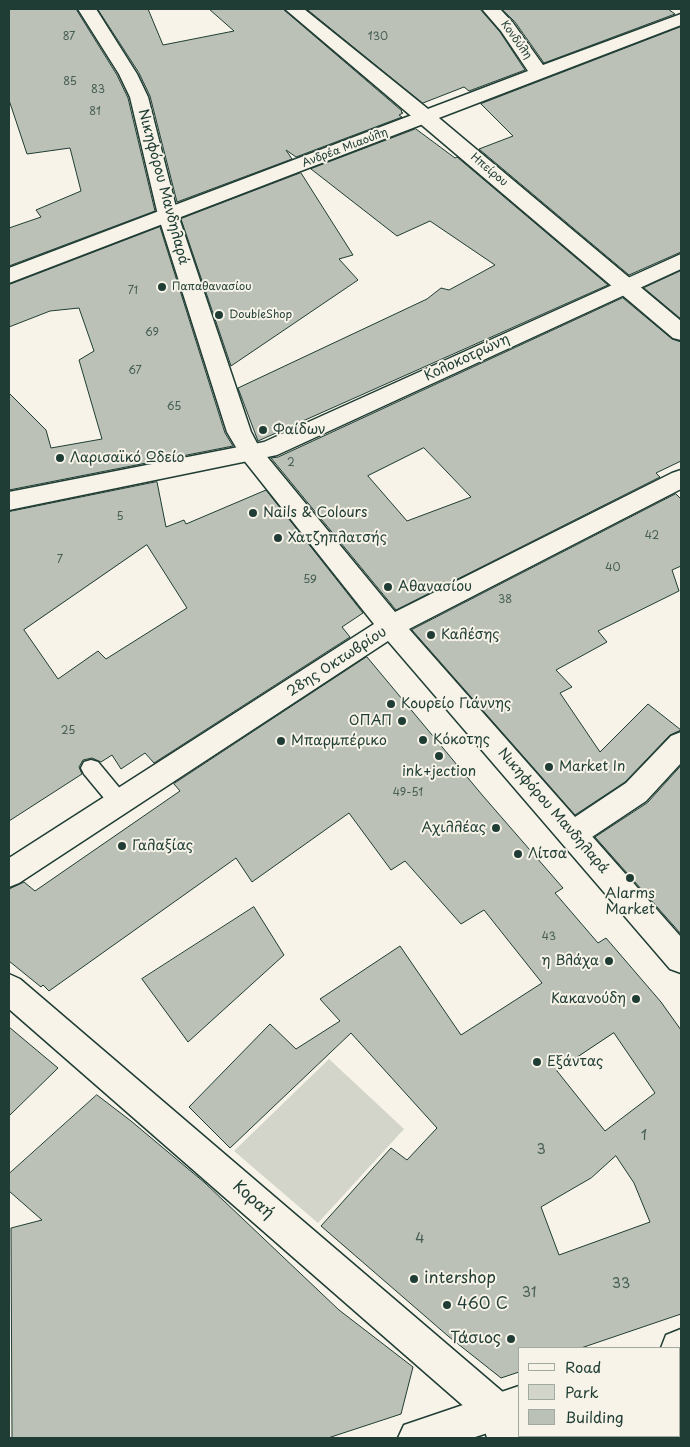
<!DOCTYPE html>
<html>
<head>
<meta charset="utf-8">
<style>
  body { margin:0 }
  #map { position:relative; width:690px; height:1447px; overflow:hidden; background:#f7f3e8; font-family:"Playpen Sans",sans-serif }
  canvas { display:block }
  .frame { position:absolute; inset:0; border:10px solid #1f3d34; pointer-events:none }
  .legend { position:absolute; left:518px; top:1347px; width:162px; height:90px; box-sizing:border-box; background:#f7f3e8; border:1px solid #a1aaa0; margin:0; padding:6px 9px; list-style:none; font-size:15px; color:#1f3d34 }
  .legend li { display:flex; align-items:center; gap:10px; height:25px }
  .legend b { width:25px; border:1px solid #a1aaa0 }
</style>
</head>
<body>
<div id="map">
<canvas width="690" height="1447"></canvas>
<div class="frame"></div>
<ul class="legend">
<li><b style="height:6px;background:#f7f3e8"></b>Road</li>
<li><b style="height:14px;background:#d3d5ca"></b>Park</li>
<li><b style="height:14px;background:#bbc1b6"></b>Building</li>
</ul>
</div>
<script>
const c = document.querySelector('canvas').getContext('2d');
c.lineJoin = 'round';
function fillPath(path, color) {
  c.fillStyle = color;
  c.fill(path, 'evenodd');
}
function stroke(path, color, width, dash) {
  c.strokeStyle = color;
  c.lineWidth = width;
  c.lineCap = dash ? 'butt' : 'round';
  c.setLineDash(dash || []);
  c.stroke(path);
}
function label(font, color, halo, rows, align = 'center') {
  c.font = font + ' "Playpen Sans",sans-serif';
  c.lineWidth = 4;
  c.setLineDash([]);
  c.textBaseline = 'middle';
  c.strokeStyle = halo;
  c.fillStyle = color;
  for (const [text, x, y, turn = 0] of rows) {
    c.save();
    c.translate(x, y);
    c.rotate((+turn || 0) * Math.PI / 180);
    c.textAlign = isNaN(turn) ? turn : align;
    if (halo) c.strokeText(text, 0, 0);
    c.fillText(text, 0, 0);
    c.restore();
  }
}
const green = new Path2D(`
  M329,1059l75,70 -86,94 -84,-72z`);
const building = new Path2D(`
  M9,9h67l41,66 11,23 27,113 -146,55v-38l32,-11 -5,-7 45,-19 -11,-43 -43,6 -18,-54z
  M98,9h50l15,36 71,-14 -25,-22h74l119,102 -1,1 2,1 -4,2 3,2 -106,40 -10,-7 6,9 -115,43 -27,-106 -11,-23z
  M307,9h173l20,23 25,38 -56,21 -5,-4 -41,16z
  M502,9h166l7,5 -131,49 -29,-41z
  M681,27v225l-52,23 -150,-126 34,-13 -32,-32z
  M416,129l39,29 2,-1 151,128 -350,156 -20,-53 189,-89 14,-11 8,2 46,-25 -65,-44 -33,15 -86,-67z
  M301,173l52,82 -14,4 19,21 -127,86 -50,-147z
  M160,227l65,206 8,13 -224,44v-97l37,37 5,18 51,-9 -23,-79 15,-9 -15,-43 -29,3 -41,16v-42z
  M681,271v48l-37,-31z
  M623,298l49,41 9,3v119l-25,12 4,4 -264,133 -125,-152 7,-1zM424,448l47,49 -64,24 -39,-45z
  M157,482l9,45 18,-7 2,4 80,-34 97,123 -21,14 8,10 -196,126 -9,-10 -24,16 -9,-14 -11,7 -9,-4 -9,2 -4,7 3,7 -73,47v-309zM147,545l40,63 -81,51 -8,-8 -40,28 -34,-49z
  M676,494l5,5v67l-9,4 7,21 -81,40 9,11 -51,28 16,17 -12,6 40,59 48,-48 33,26 -11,5 -45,47 -50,33 -163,-185z
  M367,657l116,139 80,92 -8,5 43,50 8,-5 55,64 20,28v284l-100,34h-62v24l-18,6 -53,-42 -127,-110 70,-78 16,12 30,-32 -86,-95 -121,115 -41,-41 81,-83 26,25 44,-28 -20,-22 80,-53 61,89 81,-52 -58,-73 -23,14 -56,-63 -14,9 -42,-57 -97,69 -16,-24 -187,133 -6,-6 -2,2 -32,-26v-72l15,-7 11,9 145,-100 -6,-7zM614,1033l41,60 -50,38 -48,-60zM616,1156l18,27 16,39 -91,33 -18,-48 50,-29z
  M681,766v168l-86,-97 52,-34z
  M254,907l30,48 -96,87 -46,-63z
  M9,1027l49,41 -49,48z
  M97,1095l34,26 74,62 134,127 74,57 -12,47 -73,24h-316l-1,-210 31,-8 -33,-29v-17z`);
const lane = new Path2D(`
  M91,760l7,2 29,35 3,6 -3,6 -7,2 -7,-2 -29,-35 -3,-6 3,-6z`);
const street = new Path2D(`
  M482,9h18l13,14 30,42 138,-51v11l-672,258v-15l519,-197 -27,-40z
  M681,254v15l-404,186 -268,55v-18l255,-50z
  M681,732v31l-35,38 -63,42 -10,4 -10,-4 -5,-9 5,-9 63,-42 45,-47z
  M9,974l11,5 491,420 8,20v17h5l1,2h-38l-4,-15 -474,-414z`);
const secondary = new Path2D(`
  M78,9h18l41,65 11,23 30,118 73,217 8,15 136,165 277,-139 9,-3v19l-272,140 272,308v36l-11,-4 -282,-328 -369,242 -10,4v-29l365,-234 -131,-165 -16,-27 -69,-217 -28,-118 -11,-23z
  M285,9h19l129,104 248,208v19l-8,-2z
  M681,1329v36l-2,1v-18h-18l5,-13z
  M519,1386v37l-47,15h-74l6,-13z`);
const markers = [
  [162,287,5,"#1f3d34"],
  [219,315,5,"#1f3d34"],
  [263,430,5,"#1f3d34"],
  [60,458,5,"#1f3d34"],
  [253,513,5,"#1f3d34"],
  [278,538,5,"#1f3d34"],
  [388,587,5,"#1f3d34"],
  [431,635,5,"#1f3d34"],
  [391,704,5,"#1f3d34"],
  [402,721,5,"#1f3d34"],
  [423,740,5,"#1f3d34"],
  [281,741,5,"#1f3d34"],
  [439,756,5,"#1f3d34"],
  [549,767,5,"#1f3d34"],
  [496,828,5,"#1f3d34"],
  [122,846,5,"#1f3d34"],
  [518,854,5,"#1f3d34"],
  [630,878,5,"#1f3d34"],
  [609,961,5,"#1f3d34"],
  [636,999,5,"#1f3d34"],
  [537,1062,5,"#1f3d34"],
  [414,1279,5,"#1f3d34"],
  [447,1305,5,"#1f3d34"],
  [511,1339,5,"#1f3d34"]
];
const numberNames = [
  ["87",69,37],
  ["130",378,37],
  ["85",70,82],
  ["83",98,90],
  ["81",95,112],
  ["71",133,291],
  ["69",152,333],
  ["67",135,371],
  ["65",174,407],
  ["2",291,463],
  ["5",120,517],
  ["42",652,536],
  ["7",60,560],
  ["40",613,568],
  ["59",310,580],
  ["38",505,600],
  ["25",68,731],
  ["49-51",408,793],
  ["43",549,937]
];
const farStreetnames = [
  ["Κονδύλη",516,40,54],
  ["Ανδρέα Μιαούλη",345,148,-21],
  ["Ηπείρου",489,170,40]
];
const farPoinames = [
  ["Παπαθανασίου",172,287],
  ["DoubleShop",229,315]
];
const streetNames = [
  ["Νικηφόρου Μανδηλαρά",163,187,75],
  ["Κολοκοτρώνη",467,358,-25],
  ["28ης Οκτωβρίου",337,662,-33],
  ["Νικηφόρου Μανδηλαρά",553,811,49]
];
const poiNames = [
  ["Φαίδων",273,430],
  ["Λαρισαϊκό Ωδείο",70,458],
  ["Nails & Colours",263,513],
  ["Χατζηπλατσής",288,538],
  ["Αθανασίου",398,587],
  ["Καλέσης",441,635],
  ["Κουρείο Γιάννης",401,704],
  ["ΟΠΑΠ",392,721,"right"],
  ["Κόκοτης",433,740],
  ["Μπαρμπέρικο",291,741],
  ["Market In",559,767],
  ["ink+jection",439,772,"center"],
  ["Αχιλλέας",486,828,"right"],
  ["Γαλαξίας",132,846],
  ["Λίτσα",528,854],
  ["Alarms",630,894,"center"],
  ["Market",630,910,"center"],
  ["η Βλάχα",599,961,"right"],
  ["Κακανούδη",626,999,"right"],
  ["Εξάντας",547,1062]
];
const nearNumbernames = [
  ["1",644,1136],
  ["3",541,1150],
  ["4",420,1239],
  ["33",621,1284],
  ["31",529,1293]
];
const nearStreetnames = [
  ["Κοραή",253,1200,41]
];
const nearPoinames = [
  ["intershop",424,1279],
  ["460 C",457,1305],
  ["Τάσιος",501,1339,"right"]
];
fillPath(green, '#d3d5ca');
fillPath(building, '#bbc1b6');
stroke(building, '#1f3d34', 1);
stroke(lane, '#1f3d34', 3);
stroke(street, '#1f3d34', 3);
stroke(secondary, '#1f3d34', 3);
fillPath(lane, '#f7f3e8');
fillPath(street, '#f7f3e8');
fillPath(secondary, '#f7f3e8');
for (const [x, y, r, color] of markers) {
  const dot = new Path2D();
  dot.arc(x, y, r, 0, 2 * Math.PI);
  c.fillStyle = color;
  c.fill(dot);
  stroke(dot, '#f7f3e8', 2);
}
label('11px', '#465e54', null, numberNames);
label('11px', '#1f3d34', '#f7f3e8', farStreetnames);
label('11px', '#1f3d34', '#f7f3e8', farPoinames, 'left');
label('14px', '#1f3d34', '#f7f3e8', streetNames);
label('14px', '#1f3d34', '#f7f3e8', poiNames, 'left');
label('14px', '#465e54', null, nearNumbernames);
label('16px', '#1f3d34', '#f7f3e8', nearStreetnames);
label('16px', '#1f3d34', '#f7f3e8', nearPoinames, 'left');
</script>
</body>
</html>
